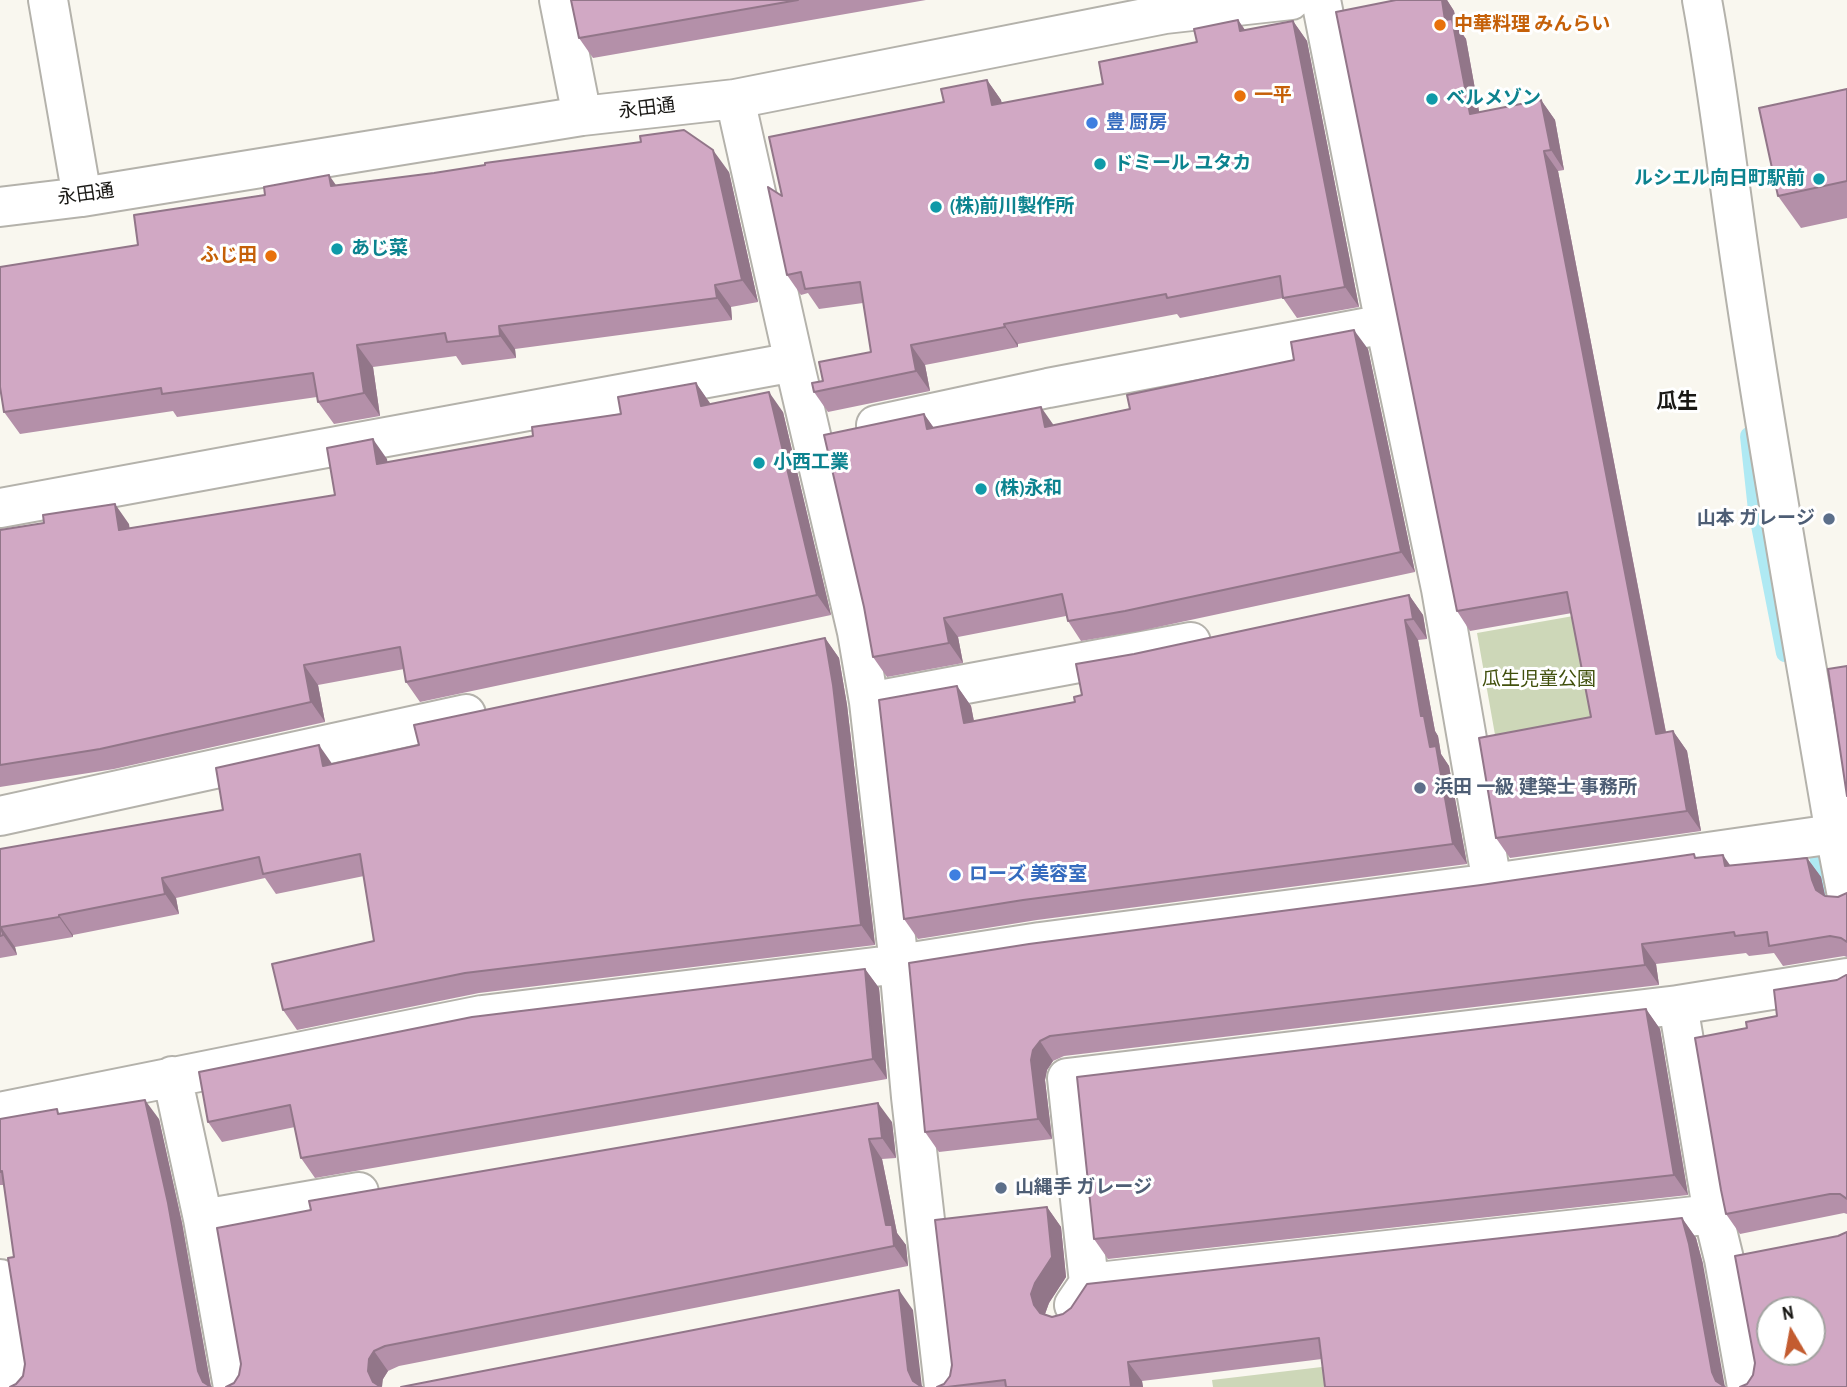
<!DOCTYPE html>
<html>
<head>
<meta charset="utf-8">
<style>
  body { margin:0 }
  #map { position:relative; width:1847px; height:1387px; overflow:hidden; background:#f9f7ef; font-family:"Archivo Narrow",sans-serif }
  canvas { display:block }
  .north { position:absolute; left:1756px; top:1296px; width:70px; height:70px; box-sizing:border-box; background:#fff; border:2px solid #a3a3a1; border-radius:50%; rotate:350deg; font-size:19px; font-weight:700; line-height:28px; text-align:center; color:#191815 }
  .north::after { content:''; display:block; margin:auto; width:24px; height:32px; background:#c35c30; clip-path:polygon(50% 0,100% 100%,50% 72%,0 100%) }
</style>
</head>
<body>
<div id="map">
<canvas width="1847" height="1387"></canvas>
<div class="north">N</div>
</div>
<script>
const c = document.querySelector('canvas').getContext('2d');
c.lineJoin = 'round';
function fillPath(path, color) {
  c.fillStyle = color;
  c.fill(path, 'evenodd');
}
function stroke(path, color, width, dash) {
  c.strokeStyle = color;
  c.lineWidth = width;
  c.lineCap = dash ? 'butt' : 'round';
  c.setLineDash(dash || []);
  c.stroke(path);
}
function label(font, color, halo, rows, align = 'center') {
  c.font = font + ' "Archivo Narrow","Noto Sans JP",sans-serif';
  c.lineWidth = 6;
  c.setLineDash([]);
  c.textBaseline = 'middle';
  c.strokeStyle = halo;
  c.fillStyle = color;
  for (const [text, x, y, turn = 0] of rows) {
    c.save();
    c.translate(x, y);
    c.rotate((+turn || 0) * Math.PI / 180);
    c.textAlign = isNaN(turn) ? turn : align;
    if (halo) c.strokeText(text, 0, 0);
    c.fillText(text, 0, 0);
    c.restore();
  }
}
const green = new Path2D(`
  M1579,615l22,113 -104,18 -20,-113z
  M1330,1366l2,21h-119l-1,-7z`);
const stream = new Path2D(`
  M1749,436l8,74 28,143
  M1816,833l7,66`);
const street = new Path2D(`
  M48,0l34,197
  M559,0l23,116
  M1321,0l64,324 56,265 51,294
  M1702,0c17,92 27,186 41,278 27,186 61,371 92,556l12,62
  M735,99l59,263 63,270 12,70 30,262 12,133 33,290
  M0,207l82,-10 500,-81 153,-17 430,-85 126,-14
  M876,425l172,-37 337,-64
  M0,508l794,-146
  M869,702l322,-60
  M0,816l466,-102
  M1678,1005l35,209 11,45 23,128
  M172,1076l31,143 30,168
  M0,1112l482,-97 417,-51 141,-22 452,-59 355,-51
  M203,1219l156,-27
  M0,1279l17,108
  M1089,1283l-22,-205 611,-73 169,-27
  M1074,1305l15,-22 624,-69`);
const wall = new Path2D(`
  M571,0h355l-333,58 -14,-20z
  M1396,0h51l7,11 3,15 9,13 13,73 62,-12 14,20 9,50 -6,1 108,561 7,-1 14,20 14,80 -191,27 -14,-20 95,-121 -19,-104 -102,18 -13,-20z
  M1238,20l7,10 48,-9 14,20 52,266 -62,11 -14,-20 -103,20 -3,-4 -159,30v3l-93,18 5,26 -102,21 -14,-20 9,-11 48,-29 -8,-49 -44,6 -11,-16 -7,2 -14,-20 -5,-79 162,-94 43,-22 14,20 1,4 101,-20 94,-42z
  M1847,89v129l-46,10 -23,-32z
  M729,172l29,130 -27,5 1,13 -217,29 1,9 -54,7 -6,-9 -83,11 7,49 -46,8 -16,-22 -1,-5 -140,20 -4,-6 -153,23 -16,-22 134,-167 198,-59z
  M1368,349l47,223 -276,59 -58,10 -13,-20 -2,-5 -108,21 5,26 -76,14 -14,-20 51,-243 10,14 120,-3 76,-16z
  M696,383l14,21 73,8 48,203 -411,87 -14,-20 -2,-13 -86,16 7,37 -211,47 -114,18v-257l44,-7 85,1v4l206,-33 52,-36v3l146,-26 88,-22z
  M1409,595l14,20 4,24 -9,1 17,91 3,5 3,18 8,12 18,98 -430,56 -119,19 -14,-20 53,-233 14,20 3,15 101,-19 59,-48z
  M825,638l14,20 8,47 28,240 -396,48 -182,37 -14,-20 91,-69 -10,-65 -88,18 -11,-16 -89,20 3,16 -106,21v2l-58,10 2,8 -17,3v-109l223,-39 109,-46 87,-19z
  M1697,858l34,8 76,-8 14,19 4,19 13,1 9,-4v64l-3,-1 -61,10 -9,-13 -25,3 -3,-3 -90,11 3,21 -595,71 -11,5 -6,9 -2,10 7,59 -113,13 -14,-20 -16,-169z
  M865,969l14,19 8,91 -572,99 -14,-20 -6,-31 -73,15 -14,-20z
  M1847,975v239l-3,-1 -104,21 -14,-20 21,-186 30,-12z
  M1646,1009l14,20 28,166 -580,64 -14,-20z
  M60,1114l99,5 23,104 29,164 -195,-3 7,-8 2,-12 -11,-107 -10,-72h-4v-66z
  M892,1122l4,36 -14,1 15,74 9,12 2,21 -509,100 -11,5 -5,8 -157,8z
  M1047,1207l14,20 5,50 -17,26 -4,11 7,3 630,-99 14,20 7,26 -381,95 -180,22 1,6h-206l7,-3 6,-8z`);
const shadedWall = new Path2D(`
  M1442,0h5l7,11 3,15 9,13 17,94 -13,-19 -25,-94z
  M1238,20l14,20 -12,-9z
  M1293,21l14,20 52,266 -14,-20z
  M987,80l14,20 5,25 -14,-20z
  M1541,100l14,20 9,50 -13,-20z
  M713,150l16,22 29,130 -16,-22z
  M1544,151l14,20 112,583 -14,-20z
  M329,175l16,23 -14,-12z
  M715,285l16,22 1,13 -15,-22z
  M1004,324l14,20v3l-13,-20z
  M499,326l16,23 1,9 -16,-22z
  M1354,330l14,19 47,223 -14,-20z
  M357,345l16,22 7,49 -16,-23z
  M911,345l14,20 5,26 -14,-20z
  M696,383l14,20 4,23 -13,-20z
  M769,392l14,20 48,203 -14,-20z
  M1041,407l14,20h-10z
  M924,414l14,20 -11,-5z
  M373,439l14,20 4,25 -14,-20z
  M115,504l14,20 4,26 -14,-20z
  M1409,595l14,20 4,24 -14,-20z
  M944,618l14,19 5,26 -14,-20z
  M1405,620l13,20 17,91 3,5 3,18 8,12 18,98 -14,-20 -32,-128z
  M825,638l14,20 8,47 28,240 -14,-20z
  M304,665l14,20 7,37 -14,-20z
  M957,686l14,20 7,37 -14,-20z
  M1673,731l14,20 14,80 -14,-20z
  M319,745l14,20 -10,1z
  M1723,855l14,20 -12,-9z
  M1807,858l14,19 5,23 -10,-10 -4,-10z
  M162,878l14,20 3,16 -14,-20z
  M59,915l14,20v2l-14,-20z
  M1,927l14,20 2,8 -14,-20z
  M1642,944l14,20 3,21 -14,-20z
  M865,969l14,19 8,91 -14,-20z
  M1646,1009l14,20 28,166 -14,-20z
  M1040,1041l13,20 -6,9 -2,10 7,59 -14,-20 -7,-59 2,-10z
  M145,1100l14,19 23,104 29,164 -8,-5 -5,-11z
  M878,1103l14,19 4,36 -14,-20z
  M869,1139l13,20 15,74 9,12 2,21 -14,-20 -8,-21z
  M1047,1207l14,20 5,50 -17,26 -4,11 3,11 -14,-20 -3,-11z
  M1682,1218l14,20 7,26 22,123 -9,-6 -4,-9z
  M899,1290l14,20 9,77 -9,-6 -5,-11z
  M374,1351l14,20 -5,8 -1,8 -9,-5 -5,-11 1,-12z
  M1128,1362l14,19 1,6h-12z`);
const building = new Path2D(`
  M571,0h227l-219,38z
  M1396,0h46l3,20 7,-1 18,95 71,-14 10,50 -7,1 112,583 17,-3 14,80 -191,27 -17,-100 112,-21 -24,-125 -110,19 -121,-599z
  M1238,20l2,11 53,-10 52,266 -62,11 -3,-22 -113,22 -1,-4 -162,30 1,3 -94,18 5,26 -102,21 -2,-9 11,-2 -4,-19 52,-10 -11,-70 -55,7 -4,-17 -14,3 -19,-88 14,9 -13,-59 175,-35 -3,-13 46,-9 5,25 111,-21 -4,-22 98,-20 -3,-13z
  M1847,89v92l-69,15 -19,-88z
  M684,130l29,20 29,130 -27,5 2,13 -218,28 1,10 -53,6 -2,-9 -88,12 7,48 -46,9 -5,-29 -151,21 -1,-6 -157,24 -4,-25v-120l138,-22 -4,-30 131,-20 -1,-8 65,-12 2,11 103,-13 51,-8v-2l156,-21 -1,-6z
  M1354,330l47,222 -276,59 -57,10 -6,-27 -118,24 5,25 -76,14 -9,-50 -40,-172 100,-21 3,15 114,-22 4,20 85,-18 -3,-14 167,-35 -3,-18z
  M696,383l5,23 68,-14 48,203 -411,87 -6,-35 -96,18 7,37 -211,47 -100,16v-235l44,-7 -1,-8 72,-11 4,26 216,-35 -8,-47 46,-9 4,25 156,-28 -1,-9 89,-13 -3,-17z
  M1409,595l4,24 -8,1 16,96h3l6,31 6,-1 17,98 -430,56 -119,19 -25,-219 78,-14 7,37 111,-21 -1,-5 8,-2 -6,-31 58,-10z
  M825,638l8,47 28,240 -396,48 -182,37 -11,-46 102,-23 -14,-87 -97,20 -4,-17 -97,21 3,16 -106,21v2l-58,10 2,8 -3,1v-87l223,-39 -7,-42 103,-23 4,21 96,-21 -5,-20z
  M1847,666v130l-19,-127z
  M1694,854l1,4 28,-3 2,11 82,-8 5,22 4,10 9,6 13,1 9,-4v49l-6,-4 -11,-2 -61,10 -2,-14 -32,4 -1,-4 -92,12 3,21 -595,71 -10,5 -7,9 -2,10 7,59 -113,13 -16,-169 120,-19 452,-59z
  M865,969l8,90 -572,99 -11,-53 -82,17 -9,-50 273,-55z
  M1846,975h1v224l-7,-5h-10l-104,20 -5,-24 -26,-152 52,-10 -1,-6 31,-6 -3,-26 63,-10z
  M1646,1009l28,166 -580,64 -17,-162z
  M145,1100l23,103 30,168 5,11 8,5h-201l6,-3 7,-8 2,-12 -17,-106 6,-1 -12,-86 -2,1v-53l57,-10 1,5z
  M878,1103l4,35 -13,1 17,86h6l2,21 -509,100 -11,5 -5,8 -1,12 5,11 8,5h-155l8,-4 5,-8 2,-11 -24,-136 94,-18 -2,-9z
  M1047,1207l5,50 -17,26 -4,11 3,11 6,8 12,4 11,-3 8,-6 16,-24 595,-66 7,26 23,128 4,9 9,6h-400l-6,-49 -191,24 3,25h-125l-1,-7 -58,7h-10l7,-3 6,-8 2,-11 -17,-145z
  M1847,1232v155h-107l7,-3 6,-9 2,-12 -20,-107 103,-20zM1770,1310h42v42h-42z
  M899,1290l9,80 5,11 9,6h-521z`);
const markers = [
  [1440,25,7,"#e8710a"],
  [1240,96,7,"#e8710a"],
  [1432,99,7,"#0f9aa8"],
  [1092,123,7,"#3f7fe0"],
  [1100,164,7,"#0f9aa8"],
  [1819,179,7,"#0f9aa8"],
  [936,207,7,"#0f9aa8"],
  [337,249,7,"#0f9aa8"],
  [271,256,7,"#e8710a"],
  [759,463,7,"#0f9aa8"],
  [981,489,7,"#0f9aa8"],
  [1829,519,7,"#5c6f8a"],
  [1420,788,7,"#5c6f8a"],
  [955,875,7,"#3f7fe0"],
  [1001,1188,7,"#5c6f8a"]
];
const foodNames = [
  ["中華料理 みんらい",1454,25],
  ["一平",1254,96],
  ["ふじ田",257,256,"right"]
];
const cultureNames = [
  ["ベルメゾン",1446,99],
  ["ドミール ユタカ",1114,164],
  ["ルシエル向日町駅前",1805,179,"right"],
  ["(株)前川製作所",950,207],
  ["あじ菜",351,249],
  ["小西工業",773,463],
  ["(株)永和",995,489]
];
const streetNames = [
  ["永田通",647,109,-7],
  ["永田通",86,195,-8]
];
const shopNames = [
  ["豊 厨房",1106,123],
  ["ローズ 美容室",969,875]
];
const serviceNames = [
  ["山本 ガレージ",1815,519,"right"],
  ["浜田 一級 建築士 事務所",1434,788],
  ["山縄手 ガレージ",1015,1188]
];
const parkNames = [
  ["瓜生児童公園",1539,680]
];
const neighbourhoodNames = [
  ["瓜生",1677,402]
];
fillPath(green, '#cdd7b8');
stroke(stream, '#afe9f3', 18);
stroke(street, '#b4b2ab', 42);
stroke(street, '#fff', 38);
fillPath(wall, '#b490a9');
fillPath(shadedWall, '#927689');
fillPath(building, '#d1a8c4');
stroke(building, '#927689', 2);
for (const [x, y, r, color] of markers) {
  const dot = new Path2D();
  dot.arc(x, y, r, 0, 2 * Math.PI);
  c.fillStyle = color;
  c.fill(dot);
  stroke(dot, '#fff', 2.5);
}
label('bold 19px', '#c56008', '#fff', foodNames, 'left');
label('bold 19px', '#0d838f', '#fff', cultureNames, 'left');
label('19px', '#191815', '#fff', streetNames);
label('bold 19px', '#366cbe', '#fff', shopNames, 'left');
label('bold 19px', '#4e5e75', '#fff', serviceNames, 'left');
label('19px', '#41500d', '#fff', parkNames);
label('bold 21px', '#191815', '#fff', neighbourhoodNames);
</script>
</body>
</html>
